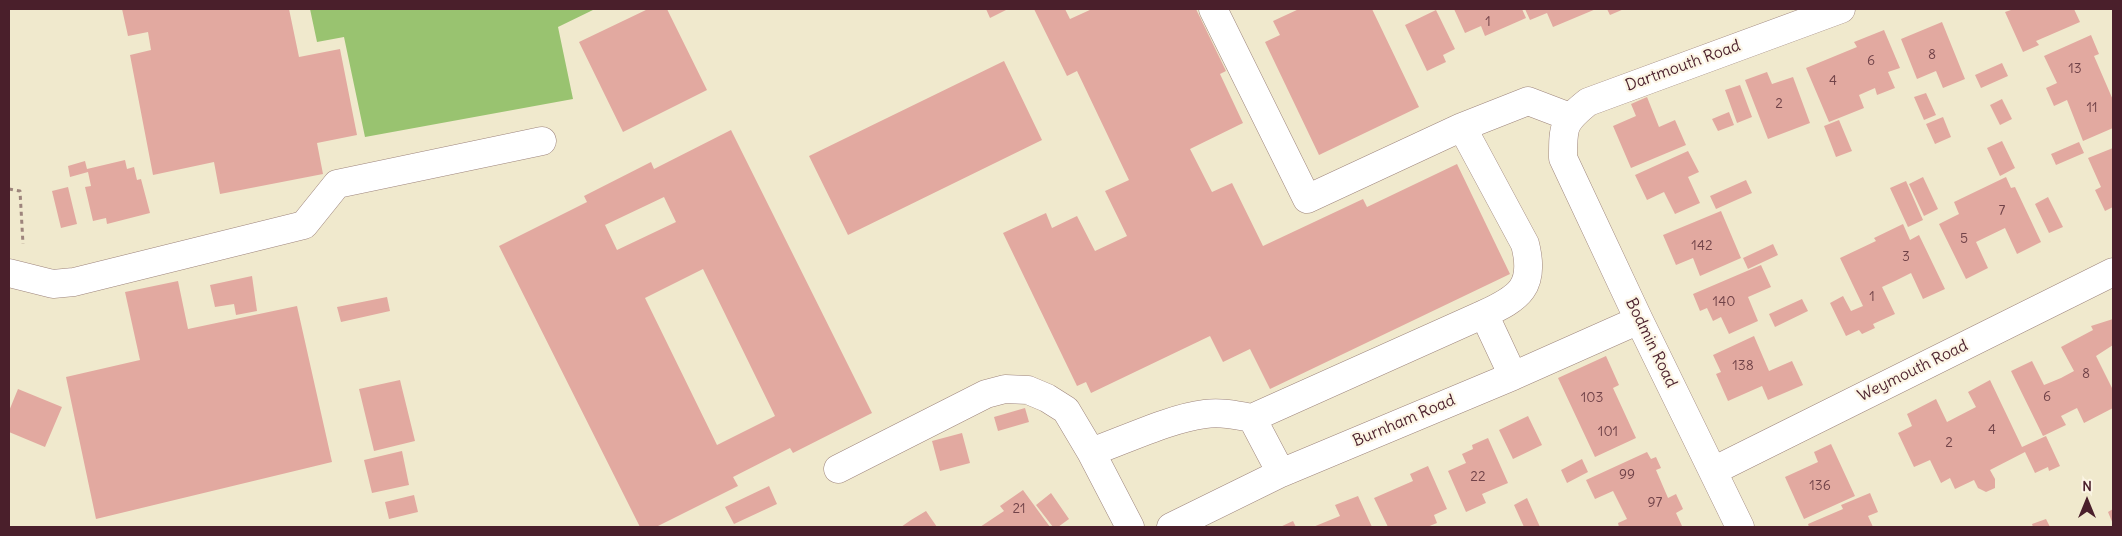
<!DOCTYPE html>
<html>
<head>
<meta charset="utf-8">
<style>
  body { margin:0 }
  #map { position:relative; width:2122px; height:536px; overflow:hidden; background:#f0e9cd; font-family:Delius,sans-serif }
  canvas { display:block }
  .frame { position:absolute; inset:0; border:10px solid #4a1f2b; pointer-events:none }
  .north { position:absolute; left:2062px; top:476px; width:50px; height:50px; -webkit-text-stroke:4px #fcf5e5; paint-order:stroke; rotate:0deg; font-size:14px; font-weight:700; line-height:20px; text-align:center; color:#4a1f2b }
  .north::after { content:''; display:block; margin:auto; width:18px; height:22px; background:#4a1f2b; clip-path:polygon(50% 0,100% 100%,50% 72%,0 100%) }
</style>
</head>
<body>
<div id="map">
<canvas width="2122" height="536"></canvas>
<div class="frame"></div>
<div class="north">N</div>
</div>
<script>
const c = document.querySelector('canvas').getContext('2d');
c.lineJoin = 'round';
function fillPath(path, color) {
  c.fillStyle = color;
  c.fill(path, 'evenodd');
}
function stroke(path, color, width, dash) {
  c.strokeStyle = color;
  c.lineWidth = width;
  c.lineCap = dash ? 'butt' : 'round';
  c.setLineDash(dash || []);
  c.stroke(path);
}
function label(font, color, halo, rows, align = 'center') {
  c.font = font + ' Delius,sans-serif';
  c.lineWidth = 4.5;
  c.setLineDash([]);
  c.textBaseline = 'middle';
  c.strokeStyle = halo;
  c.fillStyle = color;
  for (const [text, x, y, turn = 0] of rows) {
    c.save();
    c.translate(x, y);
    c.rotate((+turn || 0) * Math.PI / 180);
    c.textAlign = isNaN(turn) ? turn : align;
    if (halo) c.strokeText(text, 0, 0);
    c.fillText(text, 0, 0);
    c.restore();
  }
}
const green = new Path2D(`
  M310,9h285l-37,18 15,72 -208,38 -21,-100 -27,5z`);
const building = new Path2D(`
  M122,9h167l10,48 41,-8 17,86 -40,8 6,31 -103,20 -6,-32 -61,13 -23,-120 21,-5 -3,-18 -20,4z
  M648,9h19l40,81 -84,42 -44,-90z
  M986,9h22l-18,9z
  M1034,9h31l5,10 22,-10h104l30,62 -6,3 23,49 -53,26 22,43 20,-9 31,63 100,-47 4,8 90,-43 53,110 -240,115 -20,-40 -27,13 -13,-26 -119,57 -5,-11 -9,4 -74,-153 43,-20 6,15 25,-12 18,35 32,-15 -22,-45 24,-11 -52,-109 -10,5z
  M1299,9h73l47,98 -100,48 -54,-113 15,-7 -7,-14z
  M1454,9h68l4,9 -41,18 -4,-10 -16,7z
  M1525,9h71l-43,18 -6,-14 -17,7z
  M1607,9h17l-14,6z
  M2014,9h60l6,13 -44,19 3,4 -16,7 -18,-40z
  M1436,10l19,39 -12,6 3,7 -19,9 -22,-46z
  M1942,22l23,57 -22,9 -7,-17 -19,8 -16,-40z
  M1884,30l16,38 -12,4 7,16 -18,7 -2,-7 -16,7 5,13 -35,14 -23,-54 51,-21 -3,-5z
  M2091,35l8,19 -5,2 19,44v28l-30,13 -16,-41 -13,6 -8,-18 11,-5 -13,-27z
  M1004,61l38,79 -194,95 -39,-79z
  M2002,63l6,13 -27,12 -6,-13z
  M1767,72l5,12 21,-7 17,46 -42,16 -23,-59z
  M1740,85l12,32 -15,6 -12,-33z
  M1926,93l10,22 -12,5 -10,-23z
  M1647,97l12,30 16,-7 11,25 -55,23 -18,-42 23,-10 -5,-12z
  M2002,99l10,20 -12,6 -10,-20z
  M1729,112l5,13 -16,6 -6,-12z
  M1943,117l8,20 -16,7 -9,-20z
  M1839,120l13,31 -16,6 -12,-31z
  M731,130l141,283 -79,40 -3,-5 -57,29 5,9 -82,41h-16l-141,-281 88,-44 -3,-6 67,-34 3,7zM664,197l12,25 -59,28 -12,-25zM703,269l72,147 -58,29 -72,-147z
  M2002,141l13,27 -15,8 -13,-28z
  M2079,142l5,11 -28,12 -5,-11z
  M2113,148v59l-8,4 -10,-21 6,-3 -13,-29z
  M1688,151l11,21 -11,5 12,26 -25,11 -11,-22 -17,8 -12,-25z
  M125,160l2,9 7,-2 3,13 4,-1 9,34 -43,11 -1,-6 -13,3 -8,-34 6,-1 -3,-14 -18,5 -2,-11 17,-5 2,8z
  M1923,177l15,32 -14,7 -15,-32z
  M2006,177l5,11 4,-1 26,55 -24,12 -12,-26 -29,14 12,26 -22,11 -27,-55 20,-10 -5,-12z
  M1746,180l6,13 -36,16 -6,-13z
  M1906,181l17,39 -15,7 -18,-39z
  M68,187l9,37 -16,4 -9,-37z
  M2048,197l15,30 -14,6 -14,-29z
  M1721,211l20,47 -41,18 -7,-18 -17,7 -13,-30z
  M1903,224l7,16 9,-5 26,54 -22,10 -12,-26 -16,8 -13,6 13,27 -22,10 2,4 -13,6 -3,-4 -13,6 -16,-33 13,-7 8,15 12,-5 -23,-48 36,-17 -2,-3z
  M1773,244l5,11 -30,14 -5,-11z
  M1761,265l10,22 -23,10 10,24 -29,13 -8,-17 -8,4 -6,-13 -7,3 -7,-17z
  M252,276l5,35 -21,4 -2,-11 -19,3 -5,-22z
  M178,281l10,48 109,-23 35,156 -236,57 -30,-142 74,-17 -15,-68z
  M387,297l3,14 -49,11 -4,-15z
  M1802,299l6,12 -33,16 -6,-13z
  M2113,319v26l-17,11 17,34v18l-29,15 -7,-15 -16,8 5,9 -23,11 -32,-65 21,-10 12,24 17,-7 13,-7 -13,-24 32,-17 -2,-4z
  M1754,336l15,35 23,-10 11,24 -35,15 -6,-14 -34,15 -12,-27 5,-2 -8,-17z
  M1606,356l13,29 -6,3 23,50 -41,19 -37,-79z
  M400,380l15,61 -41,10 -15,-62z
  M1990,380l32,67 24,-11 14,30 -11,5 -1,-4 -13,6 -10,-21 -35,18 5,9v9l-9,4 -8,-4 -4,-8 -19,9 -5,-11 -9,5 -11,-23 -16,7 -16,-34 14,-7 -5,-12 29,-15 11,23 29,-15 -8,-15z
  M18,389l44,18 -17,40 -36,-15v-21z
  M1025,408l4,14 -31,9 -4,-14z
  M1528,416l14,29 -29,14 -14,-29z
  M962,433l8,30 -30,8 -8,-30z
  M1488,438l20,45 -26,11 4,9 -20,9 -18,-41 18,-8 -4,-9 11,-5 -1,-4z
  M1831,444l24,52 -51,23 -19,-42 33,-15 -4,-10z
  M402,451l7,34 -37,8 -8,-33z
  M1647,452l4,7 5,-2 5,11 -5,2 12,28 8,-4 7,15 -7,4 6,13 -2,1h-61l-1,-4 9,-4 -14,-28 -18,8 -9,-19z
  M1582,459l6,13 -21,11 -6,-13z
  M1428,466l19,43 -13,6 3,8 -10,4h-39l-14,-29 39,-17 -3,-7z
  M769,486l8,18 -43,20 -9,-17z
  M1023,490l27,37h-70l24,-16 -4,-5z
  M1051,493l18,26 -11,8h-5l-17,-22z
  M1870,493l8,19 -10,4 5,11h-64l-1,-3 35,-15 -2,-4z
  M414,495l4,17 -29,7 -4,-17z
  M1358,496l14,31h-59l27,-11 -5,-11z
  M1527,498l13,29h-16l-10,-22z
  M2113,509v15l-5,-12z
  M926,511l11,16h-36l10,-7z
  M2046,519l4,8h-17l-1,-3z
  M1293,521l3,6h-16z`);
const path = new Path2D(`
  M9,189l11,2 3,53`);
const minor = new Path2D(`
  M1213,9l94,190 155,-72 66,-26 42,16
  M1462,127l63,117c11,43 -6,54 -41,70
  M9,273l44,11 21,-2 230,-57 33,-41 205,-43
  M1252,418l232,-104 29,62
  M838,469l148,-75 19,-5 23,1 19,8 19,12 25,42
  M1713,471l400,-199
  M1130,527l-39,-75c34,-12 80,-34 114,-38 16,-2 31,1 47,4l29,55
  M1171,527l110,-54 232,-97 126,-56
  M1740,527l-101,-207 -76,-162c0,-32 0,-36 25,-56l253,-93`);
const numberNames = [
  ["1",1488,22],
  ["8",1932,55],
  ["6",1871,61],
  ["13",2075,69],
  ["4",1833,81],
  ["2",1779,104],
  ["11",2092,108],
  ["7",2002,211],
  ["5",1964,239],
  ["142",1702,246],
  ["3",1906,257],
  ["1",1872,297],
  ["140",1724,302],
  ["138",1743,366],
  ["8",2086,374],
  ["6",2047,397],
  ["103",1592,398],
  ["4",1992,430],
  ["101",1608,432],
  ["2",1949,443],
  ["99",1627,475],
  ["22",1478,477],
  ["136",1820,486],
  ["97",1655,503],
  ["21",1019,509]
];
const streetNames = [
  ["Dartmouth Road",1683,66,-20],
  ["Bodmin Road",1651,343,64],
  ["Weymouth Road",1913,371,-26],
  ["Burnham Road",1404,421,-23]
];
fillPath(green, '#99c370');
fillPath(building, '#e2a9a0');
stroke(minor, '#9d847c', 29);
stroke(path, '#9d847c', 3, [4, 4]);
stroke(minor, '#fff', 28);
label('14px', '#704248', null, numberNames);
label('16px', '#4a1f2b', '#fcf5e5', streetNames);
</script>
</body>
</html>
